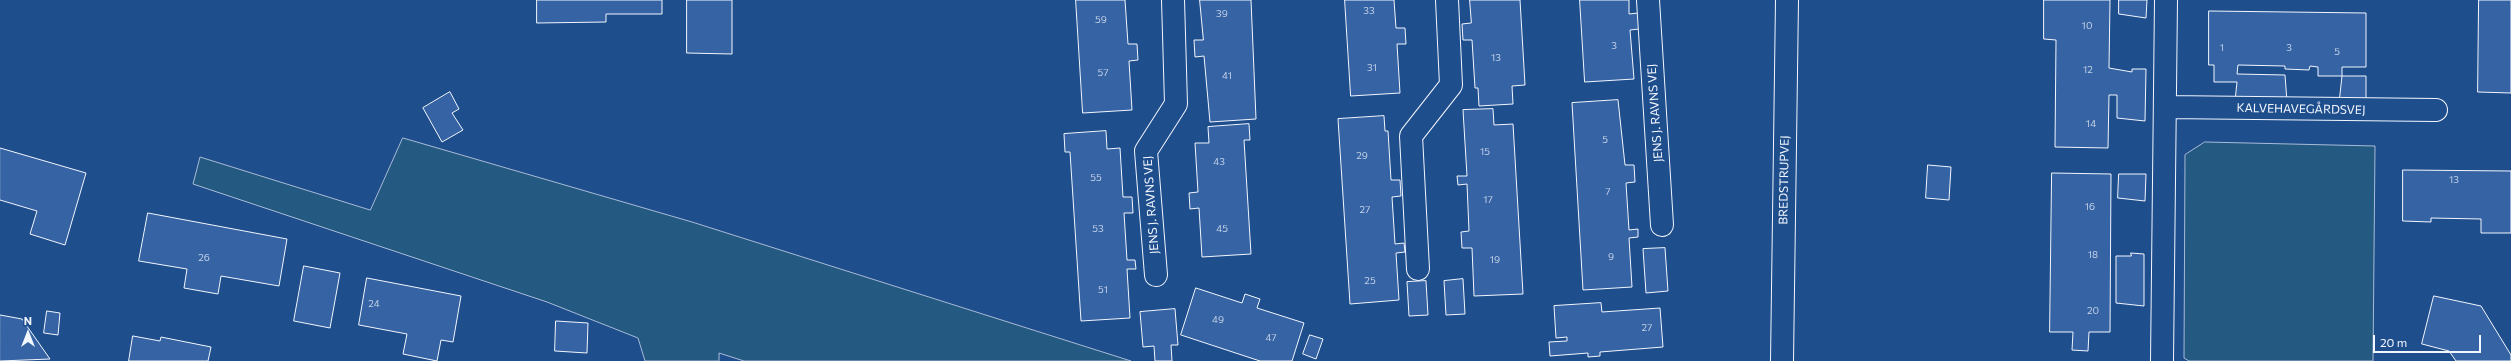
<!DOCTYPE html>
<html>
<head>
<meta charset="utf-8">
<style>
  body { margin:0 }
  #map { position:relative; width:2511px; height:361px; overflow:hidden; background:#1f4e8c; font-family:Commissioner,sans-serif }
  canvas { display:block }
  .north { position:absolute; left:8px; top:313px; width:40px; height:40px; -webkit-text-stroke:3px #1f4e8c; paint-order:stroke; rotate:0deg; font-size:11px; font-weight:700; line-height:16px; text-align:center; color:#f2f6ff }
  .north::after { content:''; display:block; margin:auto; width:14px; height:18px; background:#f2f6ff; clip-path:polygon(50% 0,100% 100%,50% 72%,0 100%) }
  .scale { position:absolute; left:2373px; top:335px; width:108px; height:18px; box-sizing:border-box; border:2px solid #f2f6ff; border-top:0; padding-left:5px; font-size:12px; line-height:14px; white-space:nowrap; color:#f2f6ff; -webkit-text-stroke:3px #1f4e8c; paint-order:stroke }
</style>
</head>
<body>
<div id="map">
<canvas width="2511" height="361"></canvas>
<div class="north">N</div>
<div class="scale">20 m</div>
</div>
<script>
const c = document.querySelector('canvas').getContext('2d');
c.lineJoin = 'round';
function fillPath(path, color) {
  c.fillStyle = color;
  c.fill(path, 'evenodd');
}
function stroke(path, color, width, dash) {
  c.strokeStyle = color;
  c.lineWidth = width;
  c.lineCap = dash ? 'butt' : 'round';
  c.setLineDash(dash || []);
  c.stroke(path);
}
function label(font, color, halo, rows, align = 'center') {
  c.font = font + ' Commissioner,sans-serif';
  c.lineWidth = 3;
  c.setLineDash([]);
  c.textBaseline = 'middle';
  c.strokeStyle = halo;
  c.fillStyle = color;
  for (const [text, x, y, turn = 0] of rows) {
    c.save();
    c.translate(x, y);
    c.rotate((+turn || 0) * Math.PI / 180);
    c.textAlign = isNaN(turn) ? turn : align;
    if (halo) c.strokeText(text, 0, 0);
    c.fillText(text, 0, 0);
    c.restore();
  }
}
const green = new Path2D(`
  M403,138l289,84 439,139h-387l-25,-8v8h-74l-7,-23 -91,-36 -354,-118 7,-27 170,53z
  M2205,142l170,4 -2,215h-184l-5,-3 1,-203z`);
const building = new Path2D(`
  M537,0h125v14h-56v8l-69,1z
  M687,0h45v54l-45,-1z
  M1076,0h49l3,44h9l1,16 -9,1 3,49 -49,3z
  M1200,0h51l5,119 -46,3 -6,-66 -9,1 -1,-17h9z
  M1345,0h49l2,28h9l1,16h-9l3,49 -49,3z
  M1470,0h50l5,85 -13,1 1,18 -34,2 -1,-18h-3l-3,-48h-9l-1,-16 9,-1z
  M1580,0h49v14l9,-1 1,16 -9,1 4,49 -49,3z
  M2044,0h66l-1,68 23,4v-3h14l-1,52 -28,-3v-23h-8l-1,53 -53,-1 1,-107 -12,-1z
  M2119,0h28l-1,18 -27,-4z
  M2479,0h32v93l-33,-1z
  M2209,11l157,2v54h-24v9h24v27h-27l3,-27h-24v-9l-8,-1 -1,4 -24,-1v-3l-47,-1 -1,9 48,1 2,27 -52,-1 2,-19h-23v-17h-5z
  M450,92l9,17 -7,4 11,17 -21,12 -19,-34z
  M1618,100l7,65h9l1,17 -9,1 3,47 9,-1v8l-9,1 3,49 -49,3 -11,-187z
  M1493,109l1,16 19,-1 10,170 -49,2 -2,-48h-10l-1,-16 8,-1 -2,-47 -9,1 -1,-9h10l-4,-66z
  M1384,116l1,15h3l3,49h9l1,16 -9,1 3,47 9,-1 1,9 -9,1 3,47 -49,4 -12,-185z
  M1249,124l1,16h-6l7,114 -49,3 -3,-49 -9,1 -1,-16 9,-1 -3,-49h14l-1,-16z
  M1106,131l1,18 13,-1 3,49h9l1,16h-9l3,47h8l1,9h-9l3,49 -49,3 -11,-169h-5l-1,-18z
  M0,148l86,25 -21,72 -35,-11 7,-23 -37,-11z
  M1928,165l23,2 -2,33 -23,-2z
  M2403,170l108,1v62h-30v-14l-50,-1v4l-28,-1z
  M2052,173l59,1 -1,158h-21l-1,19 -16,-1 1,-18h-23z
  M2119,174h27l-1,27 -27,-3z
  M148,213l139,26 -8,47 -58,-10 -3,18 -34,-6 3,-19 -48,-8z
  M1665,248l3,43 -22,2 -3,-44z
  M2131,253l13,1v52l-28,-3v-47h15z
  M304,266l36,7 -10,55 -36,-7z
  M367,278l94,18 -8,46 -12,-2 -4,21 -34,-7 4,-20 -48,-9z
  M1463,279l2,35 -19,1 -2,-34z
  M1426,281l2,34 -19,1 -2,-34z
  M1196,288l46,15 3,-9 15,5 -3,9 47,15 -12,38h-32l-79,-26z
  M2434,296l47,10 30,49v6h-55l-7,-10 -27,-7z
  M1601,303l1,9 58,-4 3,39 -63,5v4l-12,1v-4l-38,3 -1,-14 18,-1v-4l-11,1 -2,-32z
  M1175,309l3,36h-7l1,16h-17l-1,-15 -11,1 -3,-35z
  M47,311l13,2 -2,22 -14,-2z
  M0,315l22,4 28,40 -50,2z
  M556,321l32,2 -1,30 -32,-2z
  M1310,335l13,4 -7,20 -13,-5z
  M133,336l27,5 1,-4 50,10 -3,14h-79z`);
const street = new Path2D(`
  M1648,0l14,225
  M2166,107l270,3
  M1418,269l-7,-133 40,-51 -4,-85
  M1156,275l-10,-124 30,-47 -3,-104
  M2162,361l4,-361`);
const secondary = new Path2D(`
  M1782,361l5,-361`);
const numberNames = [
  ["33",1369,11],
  ["39",1222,14],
  ["59",1101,20],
  ["10",2087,26],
  ["3",1614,46],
  ["1",2222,48],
  ["3",2289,48],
  ["5",2337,52],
  ["13",1496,58],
  ["31",1372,68],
  ["12",2088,70],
  ["57",1103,73],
  ["41",1227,76],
  ["14",2091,124],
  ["5",1605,140],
  ["15",1485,152],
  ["29",1362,156],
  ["43",1219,162],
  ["55",1096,178],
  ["13",2454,180],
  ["7",1608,192],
  ["17",1488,200],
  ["16",2090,207],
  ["27",1365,210],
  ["53",1098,229],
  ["45",1222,229],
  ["18",2093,255],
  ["9",1611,257],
  ["26",204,258],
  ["19",1495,260],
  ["25",1370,281],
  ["51",1103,290],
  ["24",374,304],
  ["20",2093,311],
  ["49",1218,320],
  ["27",1647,328],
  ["47",1271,338]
];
const streetNames = [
  ["KALVEHAVEGÅRDSVEJ",2301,109,1],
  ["JENS J. RAVNS VEJ",1655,113,-94],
  ["BREDSTRUPVEJ",1784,180,-89],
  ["JENS J. RAVNS VEJ",1151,205,-94]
];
fillPath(green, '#245a82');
stroke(green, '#a8bbd7', 1);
fillPath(building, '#3563a3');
stroke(building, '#f2f6ff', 1);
stroke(street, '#f2f6ff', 24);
stroke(secondary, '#f2f6ff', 24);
stroke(street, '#1f4e8c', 22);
stroke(secondary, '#1f4e8c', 22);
label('10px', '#c3d1e8', null, numberNames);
label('12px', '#f2f6ff', '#1f4e8c', streetNames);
</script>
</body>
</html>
